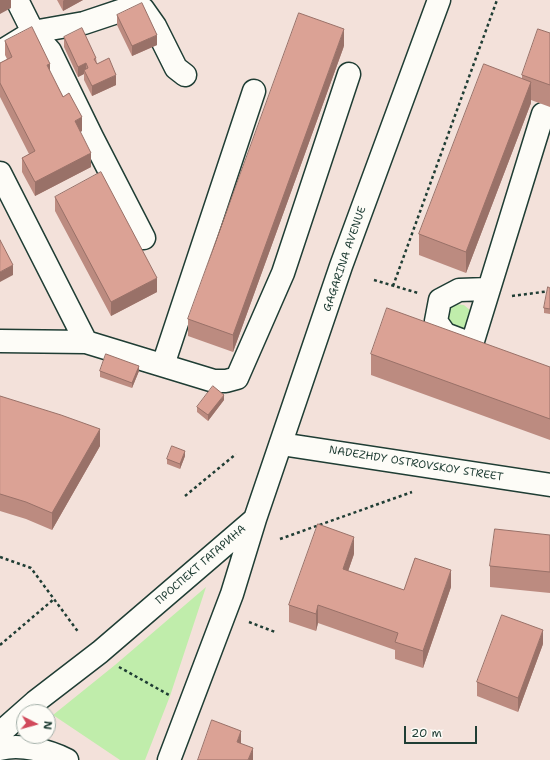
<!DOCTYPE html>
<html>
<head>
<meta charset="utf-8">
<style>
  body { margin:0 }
  #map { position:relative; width:550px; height:760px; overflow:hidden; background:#f3e1da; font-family:"Shantell Sans",sans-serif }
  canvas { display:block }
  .north { position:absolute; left:16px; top:704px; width:40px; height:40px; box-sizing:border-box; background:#fdfcf7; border:1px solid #a4b0a9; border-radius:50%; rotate:96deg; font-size:11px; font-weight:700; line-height:16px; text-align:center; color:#1f3d34 }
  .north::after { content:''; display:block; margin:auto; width:14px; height:18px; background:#d1495b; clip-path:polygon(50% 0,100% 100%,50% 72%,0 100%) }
  .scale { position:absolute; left:404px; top:726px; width:73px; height:18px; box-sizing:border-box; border:2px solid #1f3d34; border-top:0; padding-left:5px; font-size:12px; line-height:14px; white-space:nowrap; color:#1f3d34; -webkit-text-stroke:3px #fdfcf7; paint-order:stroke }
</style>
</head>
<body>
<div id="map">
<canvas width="550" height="760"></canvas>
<div class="north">N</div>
<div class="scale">20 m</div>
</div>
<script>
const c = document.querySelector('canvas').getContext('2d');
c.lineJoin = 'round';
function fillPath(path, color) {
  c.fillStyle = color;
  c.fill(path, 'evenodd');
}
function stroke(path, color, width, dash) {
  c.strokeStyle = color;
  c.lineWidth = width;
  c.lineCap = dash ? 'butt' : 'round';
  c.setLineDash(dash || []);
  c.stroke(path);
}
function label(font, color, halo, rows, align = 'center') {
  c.font = font + ' "Shantell Sans",sans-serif';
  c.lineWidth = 4;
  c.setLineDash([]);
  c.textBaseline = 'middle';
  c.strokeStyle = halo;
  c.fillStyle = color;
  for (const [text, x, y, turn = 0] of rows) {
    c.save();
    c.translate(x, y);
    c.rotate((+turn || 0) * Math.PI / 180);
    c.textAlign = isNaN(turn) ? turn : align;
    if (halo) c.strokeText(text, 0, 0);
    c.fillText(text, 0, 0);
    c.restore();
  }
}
const green = new Path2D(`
  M455,304l9,1 7,6 2,9 -8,10h-13l-7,-16 5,-8z
  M206,587l-36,109 -25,64h-25l-67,-45 62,-50z`);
const path = new Path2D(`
  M374,280l44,13
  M393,286l104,-286
  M512,296l38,-5
  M185,496l51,-42
  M280,539l132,-47
  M0,557l31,11 48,65
  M249,622l26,10
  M0,645l54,-46
  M119,667l50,28`);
const minor = new Path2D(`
  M17,0l16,32 17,19 42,86 52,101
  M0,52l33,-20 51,-9 51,-17 8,3 12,17 21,42 9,7
  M0,173l86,169 128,39h12l11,-3 46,-105 66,-199
  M0,341l86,1
  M466,342l-21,-8 -9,-13 4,-21 19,-10 29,-1
  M472,344l71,-230
  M163,365l91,-274
  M281,444l269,41`);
const major = new Path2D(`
  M0,733l35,-31 65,-50 155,-133
  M0,749c20,-6 49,2 67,11
  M169,760l63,-166 23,-75 86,-253 98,-266`);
const wall = new Path2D(`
  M57,0h26l-20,11z
  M117,15l40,30 -25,11 -15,-31z
  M550,33v74l-19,-7v3l-65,170 -47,-18v-21l103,-155v-4z
  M64,37l32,21 1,6 19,21 -24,11 -8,-16v-6l-6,3 -14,-30z
  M5,41l45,31 32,59 -2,1 11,35 -56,29 -13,-24v-14l7,-4 -29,-57v-34l7,-4 -2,-4z
  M344,46l-111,306 -45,-16v-17z
  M55,197l102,95 -46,24 -56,-105z
  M550,288v26l-6,-1v-5z
  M371,354l179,13v73l-179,-65z
  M100,371h39l-7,17 -32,-11z
  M0,396l100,50 -48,84 -26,-11 -26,-8z
  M224,400l-16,21 -11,-9v-5z
  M185,456l-5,13 -13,-5v-5z
  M550,535v58l-60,-6v-21z
  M354,554l-6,17 56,19 47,-3 -28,81 -28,-9v-9l-77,-27 -2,8 -27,-9v-17z
  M543,644l-25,68 -41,-16v-14z`);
const shadedWall = new Path2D(`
  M0,0h11v8l-11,6z
  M64,0h19l-20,11v-10z
  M344,29v17l-111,306v-17z
  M157,35v10l-25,11v-10z
  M86,63v10l-2,-3v4l-6,3v-10z
  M50,64v14l-3,-13z
  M116,75v10l-24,11v-10z
  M531,82v21l-65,170v-21z
  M82,117v14l-7,4v-14z
  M91,153v14l-56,29v-14z
  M13,265v10l-13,7v-10z
  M157,278v14l-46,24v-14z
  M139,366v5l-7,17v-5z
  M224,395v5l-16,21v-6z
  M100,429v17l-48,84v-17z
  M185,451v5l-5,13v-5z
  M354,537v17l-11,32v-17z
  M451,570v17l-28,81v-17z
  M318,605v18l-2,8v-17z
  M543,630v14l-25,68v-14z
  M241,731v14l-4,-3z
  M253,748v12h-5z`);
const building = new Path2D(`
  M142,3l15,32 -25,11 -15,-31z
  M299,13l45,16 -111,306 -45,-16z
  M32,27l18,37 -3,1 16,32 6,-4 13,24 -7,4 16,32 -56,29 -13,-24 13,-7 -35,-68v-20l12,-6 -7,-16z
  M82,28l14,30 -2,1 3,5 12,-6 7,17 -24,11 -8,-16 4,-2 -2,-5 -8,4 -14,-30z
  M538,29l12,4v52l-28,-10z
  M484,64l47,18 -65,170 -47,-18z
  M101,172l56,106 -46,24 -56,-105z
  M0,240l13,25 -13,7z
  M548,287l2,1v21l-6,-1z
  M387,308l163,59v52l-179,-65z
  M106,354l33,12 -7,17 -32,-12z
  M213,386l11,9 -16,20 -11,-8z
  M0,396l61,19 39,14 -48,84 -26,-11 -26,-8z
  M172,446l13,5 -5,13 -13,-5z
  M318,524l36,13 -11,32 61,21 11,-32 36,12 -28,81 -28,-9 3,-9 -80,-28 -2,9 -27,-9z
  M495,529l55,6v37l-60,-6z
  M502,615l41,15 -25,68 -41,-16z
  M212,720l29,11 -4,11 16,6 -5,12h-50z`);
const streetNames = [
  ["GAGARINA AVENUE",345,259,-71],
  ["NADEZHDY OSTROVSKOY STREET",416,464,9],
  ["ПРОСПЕКТ ГАГАРИНА",201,565,-41]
];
fillPath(green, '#c0edab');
stroke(minor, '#1f3d34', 25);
stroke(major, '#1f3d34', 25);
stroke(path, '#1f3d34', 2.5, [3, 3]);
stroke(minor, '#fdfcf7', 22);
stroke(major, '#fdfcf7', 22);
fillPath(wall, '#bc8b80');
fillPath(shadedWall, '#997168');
fillPath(building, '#dba295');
stroke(building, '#997168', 1);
label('11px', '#1f3d34', '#fdfcf7', streetNames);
</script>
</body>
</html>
